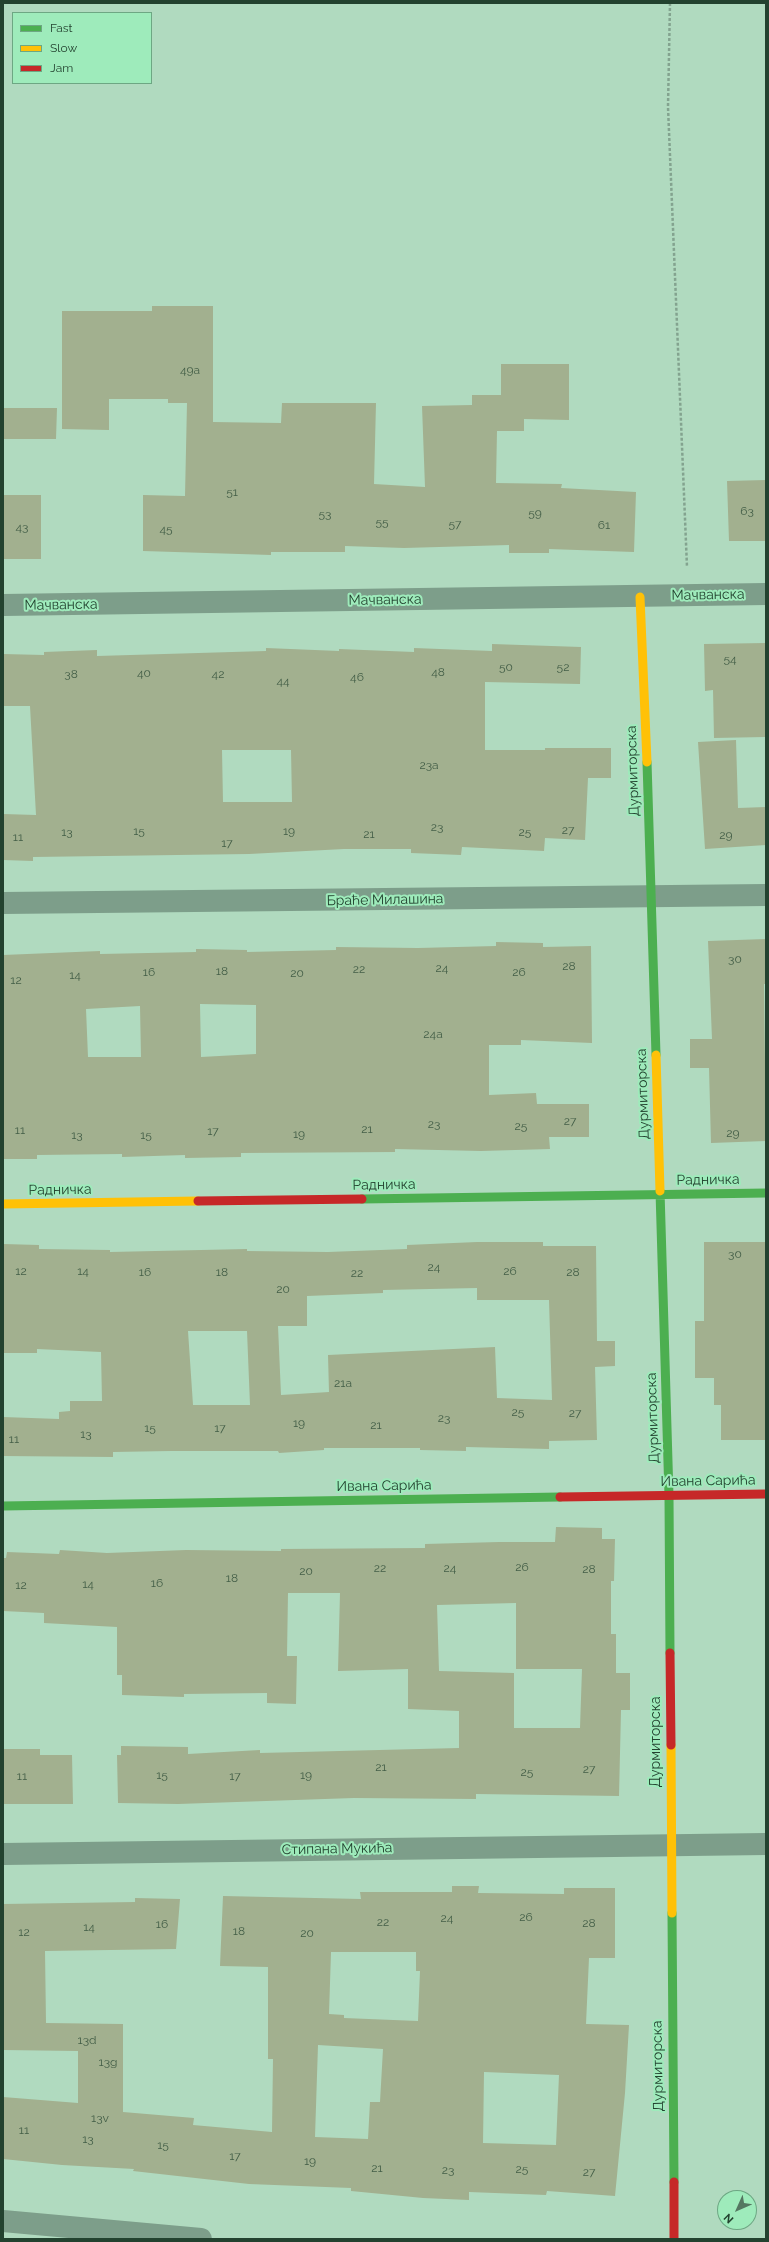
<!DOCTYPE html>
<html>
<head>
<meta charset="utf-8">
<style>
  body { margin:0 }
  #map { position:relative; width:769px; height:2242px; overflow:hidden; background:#b0dabf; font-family:Raleway,sans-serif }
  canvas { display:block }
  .frame { position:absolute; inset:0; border:4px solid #23422f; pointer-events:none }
  .legend { position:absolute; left:12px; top:12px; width:140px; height:72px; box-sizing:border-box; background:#9eebbb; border:1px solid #6da783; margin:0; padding:5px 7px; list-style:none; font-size:12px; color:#23422f }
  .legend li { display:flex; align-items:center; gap:8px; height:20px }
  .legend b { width:20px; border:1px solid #6da783 }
  .north { position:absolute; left:717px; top:2190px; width:40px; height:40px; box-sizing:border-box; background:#9eebbb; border:1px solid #6da783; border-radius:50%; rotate:225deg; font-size:11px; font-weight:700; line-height:16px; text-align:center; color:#23422f }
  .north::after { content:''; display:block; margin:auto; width:14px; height:18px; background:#547761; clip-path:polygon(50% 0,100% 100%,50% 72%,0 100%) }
</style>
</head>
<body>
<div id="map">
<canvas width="769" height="2242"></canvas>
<div class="frame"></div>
<ul class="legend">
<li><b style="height:5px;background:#4caf50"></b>Fast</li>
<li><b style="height:5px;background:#ffc107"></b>Slow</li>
<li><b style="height:5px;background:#c62828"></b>Jam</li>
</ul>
<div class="north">N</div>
</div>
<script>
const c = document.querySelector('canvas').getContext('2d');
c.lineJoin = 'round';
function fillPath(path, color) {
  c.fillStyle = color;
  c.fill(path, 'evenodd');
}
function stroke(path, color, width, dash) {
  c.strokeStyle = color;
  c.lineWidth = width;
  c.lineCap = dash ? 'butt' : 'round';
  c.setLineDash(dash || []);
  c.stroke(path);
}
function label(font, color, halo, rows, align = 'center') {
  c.font = font + ' Raleway,sans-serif';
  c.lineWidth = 4;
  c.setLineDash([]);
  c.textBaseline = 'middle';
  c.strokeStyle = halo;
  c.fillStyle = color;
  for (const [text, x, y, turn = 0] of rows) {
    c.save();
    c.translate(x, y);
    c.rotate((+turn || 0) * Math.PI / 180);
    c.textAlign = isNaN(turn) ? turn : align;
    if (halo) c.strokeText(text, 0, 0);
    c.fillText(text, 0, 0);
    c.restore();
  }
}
const building = new Path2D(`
  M152,306h61v116l68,1 1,-20h94l-2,81 51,3 -3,-81 50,-1v-10h29v-31h68v56l-45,-1v12h-27l-1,52 66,1 -1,4 75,4 -2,60 -85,-3v4h-40v-8l-105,3 -59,-2v6h-74v3l-128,-4v-56l42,1 2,-93h-19v-4h-59v31l-47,-1v-118h90z
  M3,408h54l-1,31h-53z
  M766,480v61h-37l-2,-60z
  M3,495h38v64h-38z
  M766,643l-1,94 -51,1 -1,-48 -8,1 -1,-47z
  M492,644l89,3 -1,37 -95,-2v68h60v-2h66v30h-23l-3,62 -40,-2 -1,13 -82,-4 -1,8 -50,-2v-4h-67l-95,5 -216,3v4l-30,-1v-46l33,1 -6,-109h-27v-52l41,1v-3l53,-2v6l169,-5v-3l73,3v-2l75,3v-4l78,3zM222,750h69l1,52h-69z
  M736,740l2,68 28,-1v38l-61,4 -7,-107z
  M766,939v45h-2l2,157 -55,2 -2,-75h-19v-29h22l-4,-98z
  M496,942l47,1v4l48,-1 1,97 -71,-3v5h-32v50l47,-2 1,11h52v33h-40l1,12 -69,2 -86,-2v3l-154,1v4l-56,1v-3l-63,2v-3l-85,1v4h-34v-204l97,-4v3l96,-2v-3l51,1v2l89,-2v-3l82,1 78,-2zM200,1004l56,1v49l-55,3zM140,1006l1,51h-53l-2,-48z
  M477,1242h66v4h53l1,95h18v25l-20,1 2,73 -48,1v8l-83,-2v4l-46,-1v-2h-96v2l-45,3 -1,-2h-107l-58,1v5l-110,-1v-39l56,2v-7l11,-1v-10h32l-1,-49 -64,-3v4h-34v-109l36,1v4l71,1v2l137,-3v2l81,1 79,-3v-4zM477,1288v12h72l3,100 -55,-2 -2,-51 -167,8 1,37 -48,3 -3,-69h29v-30l76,-3v-3zM188,1331h59l3,74h-57z
  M704,1242h62v198h-45v-35h-7v-27h-19v-57h9z
  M556,1527l46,1v11h13l-1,42h-3v53h5v39h14v37h-9l-2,86 -143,-2v5l-122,-1 -176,6 -60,-1 -1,-48h4v-9l67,1v7l72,-4v3l199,-5v-37l-51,-2v-40l-70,2 2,-78h-52l-1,63h10l-1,48 -29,-1v-10l-83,1v3l-62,-2v-20h-5v-48l-73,-4v-10l-41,-2v-53h3l1,-6 52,2 1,-4 47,3 79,-3 95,1v-2l144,-1v-4l74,-2h56zM516,1603v66h66l-2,59h-66v-55l-75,-2 -2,-66z
  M3,1749h37v6h32l1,49h-70z
  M452,1886h27l-1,7 86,1v-6h51v70h-26l-3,66 43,1 -4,68 -10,103 -68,-5 -1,4 -77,-3v8l-46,-2 -72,-7v-3l-102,-4 -116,-13 1,-2 -72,-4 -59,-6v-62l75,6v-52l-75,-1v-146l132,-2v-4l45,1 -4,50 -131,2 1,72 77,1v88l71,6 -1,7 79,7 1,-73h-5v-92l-48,-1 3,-70 138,3 -1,-7h92zM331,1952h85v19h4l-2,50 -74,-3v-3l-15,-1zM318,2045l65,4 -3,53h-10l-2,37 -53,-2zM484,2072l75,3 -3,70 -73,-2z`);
const path = new Path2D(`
  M670,3l-2,104 19,460`);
const street = new Path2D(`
  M3,605l763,-11
  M3,903l763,-8
  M3,1854l763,-10
  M3,2221l198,18`);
const fast = new Path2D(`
  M647,762l9,293
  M660,1191l9,305 1,157
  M362,1199l404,-6
  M3,1506l557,-9
  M672,1913l2,269`);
const slow = new Path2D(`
  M640,597l7,165
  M656,1055l4,136
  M3,1204l195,-3
  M671,1745l1,168`);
const jam = new Path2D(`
  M198,1201l164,-2
  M560,1497l206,-3
  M670,1653l1,92
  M674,2182v57`);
const numberNames = [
  ["49a",190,370],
  ["51",232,492],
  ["63",747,511],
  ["59",535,513],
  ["53",325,514],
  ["55",382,522],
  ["57",455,524],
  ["61",604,525],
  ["43",22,527],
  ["45",166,529],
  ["54",730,659],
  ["50",506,667],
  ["52",563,667],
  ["48",438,672],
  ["40",144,673],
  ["38",71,674],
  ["42",218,674],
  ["46",357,677],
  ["44",283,681],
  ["23a",429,765],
  ["23",437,827],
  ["27",568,830],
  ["15",139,831],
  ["19",289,831],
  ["13",67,832],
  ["25",525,832],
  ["21",369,834],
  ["29",726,835],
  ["11",18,837],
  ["17",227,843],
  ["30",735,959],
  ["28",569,966],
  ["24",442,968],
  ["22",359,969],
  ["18",222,971],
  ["16",149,972],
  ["26",519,972],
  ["20",297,973],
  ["14",75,975],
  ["12",16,980],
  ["24a",433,1034],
  ["27",570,1121],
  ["23",434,1124],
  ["25",521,1126],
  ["21",367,1129],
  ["11",20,1130],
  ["17",213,1131],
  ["29",733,1133],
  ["19",299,1134],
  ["13",77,1135],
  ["15",146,1135],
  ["30",735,1254],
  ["24",434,1267],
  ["12",21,1271],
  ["14",83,1271],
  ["26",510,1271],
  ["16",145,1272],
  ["18",222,1272],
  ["28",573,1272],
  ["22",357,1273],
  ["20",283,1289],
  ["21a",343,1383],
  ["25",518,1412],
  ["27",575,1413],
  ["23",444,1418],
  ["19",299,1423],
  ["21",376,1425],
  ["15",150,1428],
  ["17",220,1428],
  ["13",86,1434],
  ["11",14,1439],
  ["26",522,1567],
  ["22",380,1568],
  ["24",450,1568],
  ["28",589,1569],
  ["20",306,1571],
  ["18",232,1578],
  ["16",157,1583],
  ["14",88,1584],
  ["12",21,1585],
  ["21",381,1767],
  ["27",589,1769],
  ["25",527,1772],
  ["15",162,1775],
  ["19",306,1775],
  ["11",22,1776],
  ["17",235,1776],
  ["26",526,1917],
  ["24",447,1918],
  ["22",383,1922],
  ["28",589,1923],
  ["16",162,1924],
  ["14",89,1927],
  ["18",239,1931],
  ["12",24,1932],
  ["20",307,1933],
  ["13d",87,2040],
  ["13g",108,2062],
  ["13v",100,2118],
  ["11",24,2130],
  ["13",88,2139],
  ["15",163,2145],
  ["17",235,2156],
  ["19",310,2161],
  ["21",377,2168],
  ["25",522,2169],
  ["23",448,2170],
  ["27",589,2172]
];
const streetNames = [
  ["Мачванска",708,595,-1],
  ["Мачванска",385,600,-1],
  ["Мачванска",61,605,-1],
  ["Дурмиторска",633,771,-92],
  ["Браће Милашина",385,900,-1],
  ["Дурмиторска",643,1094,-92],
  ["Радничка",708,1180,-1],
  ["Радничка",384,1185,-1],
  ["Радничка",60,1190,-1],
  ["Дурмиторска",653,1418,-92],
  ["Ивана Сарића",708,1481,-1],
  ["Ивана Сарића",384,1486,-1],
  ["Дурмиторска",656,1742,-90],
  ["Стипана Мукића",337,1849,-1],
  ["Дурмиторска",658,2066,-91]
];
fillPath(building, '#a2b08f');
stroke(path, '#83a38f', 2.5, [3, 2]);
stroke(street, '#7d9e8a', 22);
stroke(fast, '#4caf50', 9);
stroke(slow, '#ffc107', 9);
stroke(jam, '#c62828', 9);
label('12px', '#435e47', null, numberNames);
label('14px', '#23422f', '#9eebbb', streetNames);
</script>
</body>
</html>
